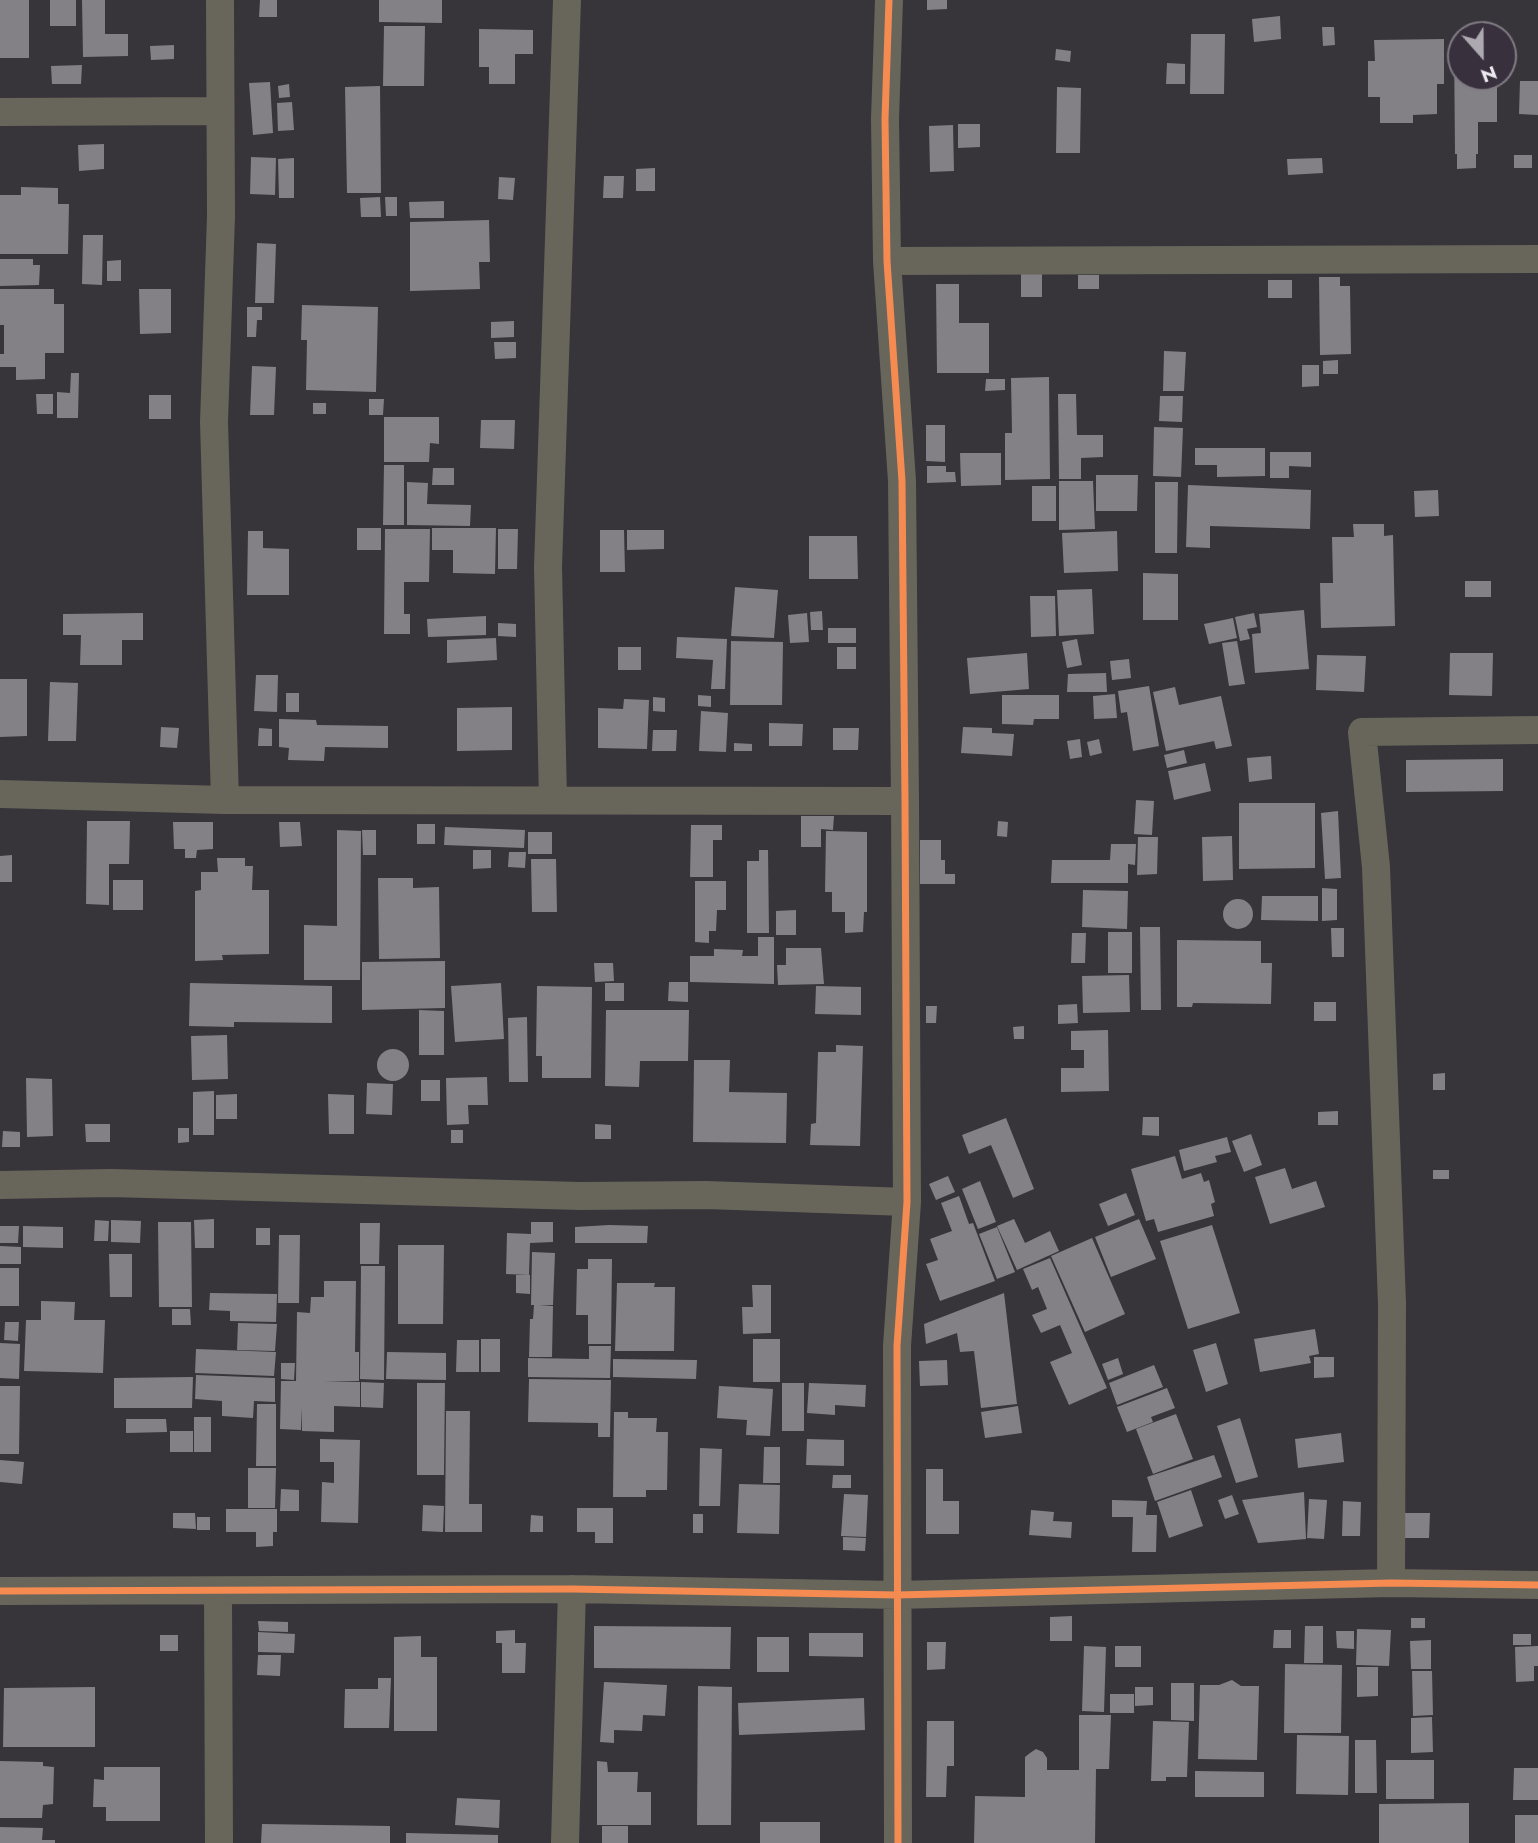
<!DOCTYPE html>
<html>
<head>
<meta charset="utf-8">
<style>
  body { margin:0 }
  #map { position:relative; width:1538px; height:1843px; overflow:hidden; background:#37343a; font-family:Jost,sans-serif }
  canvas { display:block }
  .north { position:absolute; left:1447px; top:21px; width:70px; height:70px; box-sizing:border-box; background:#38313d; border:2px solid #807a85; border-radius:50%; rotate:159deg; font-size:19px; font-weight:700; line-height:28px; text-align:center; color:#ece8f0 }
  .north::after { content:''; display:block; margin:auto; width:24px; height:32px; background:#ada9b0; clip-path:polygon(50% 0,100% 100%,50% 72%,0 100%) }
</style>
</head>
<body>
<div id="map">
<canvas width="1538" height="1843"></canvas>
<div class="north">N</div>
</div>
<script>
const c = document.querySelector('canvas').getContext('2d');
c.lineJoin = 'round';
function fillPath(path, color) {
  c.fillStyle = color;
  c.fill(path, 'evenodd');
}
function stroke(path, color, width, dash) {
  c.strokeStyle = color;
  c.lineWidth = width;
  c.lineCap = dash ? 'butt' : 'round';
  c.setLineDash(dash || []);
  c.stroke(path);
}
const building = new Path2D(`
  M0,0h29v58h-29z
  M50,0h26v26h-26z
  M82,0h23v34h23v22l-45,1z
  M260,0h17v17h-18z
  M379,0h63v23l-63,-1z
  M927,0h20v9l-20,1z
  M1280,16l1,23 -27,3 -2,-23z
  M384,26h41l-1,60h-41z
  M1322,27h12l1,18 -12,1z
  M479,29l54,1v24h-18v30h-26v-17h-10z
  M1191,34h34l-1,60h-34z
  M1454,38h7v39l36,3v42h-19v32h-2v14l-19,1v-15h-2z
  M1444,39v45h-7v30l-24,1v8h-33v-26h-12v-36h7l-1,-21z
  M174,45v14l-23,1 -1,-14z
  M1056,49l15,2 -1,11 -15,-2z
  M1167,63l18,1v20h-19z
  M82,65l-1,19h-29l-1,-18z
  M1520,81h18v34l-19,-1z
  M270,82l3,51 -20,2 -4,-52z
  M289,84l1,13 -11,1 -1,-12z
  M380,86l1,107h-34l-2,-106z
  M1057,87l24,1 -1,65h-24z
  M292,102l2,28 -16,1 -1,-28z
  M958,124h22v23l-22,1z
  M953,125l1,46 -24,1 -1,-46z
  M104,144v25l-25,2 -1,-26z
  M1514,155h18v13h-18z
  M251,157l25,1 -1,37 -25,-1z
  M294,158v40h-15l-1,-39z
  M1322,158l1,15 -35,2 -1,-16z
  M655,168v23h-19v-22z
  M604,176h20l-1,22h-20z
  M499,177l16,1 -2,22 -15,-1z
  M21,187l37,1v16h11l-1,50h-68v-59h21z
  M380,197l1,20h-20l-1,-19z
  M385,197h12v19h-11z
  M444,201v17h-34l-1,-16z
  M489,220l1,42h-11l1,27 -70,2v-69z
  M83,235h20l-1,50 -20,-1z
  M257,243l19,1 -2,59h-19z
  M0,259h33v6h7l-1,20 -39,1z
  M121,260v21h-14v-20z
  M1021,273h21v24h-21z
  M1078,275h21v14h-21z
  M1319,277h21v9h10l1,68 -31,1z
  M1268,280h24v18h-24z
  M936,284h23v39h30v50h-52z
  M0,289h54v15h10v49h-19v26l-29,1v-13h-16v-13h4v-29h-4z
  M139,289h32v44l-31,1z
  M302,305l76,2 -2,85 -70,-2 1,-50h-6z
  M247,307h15v13h-5l-1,17h-9z
  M514,321v16l-23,1v-16z
  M494,342h22v16l-21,1z
  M1164,351l22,1 -2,39h-21z
  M1338,360v14h-15v-13z
  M1302,365h17v21l-17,1z
  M252,366l24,1 -2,48h-24z
  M71,373h8l-1,45h-21v-26l13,1z
  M1049,377l1,102 -45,1v-47h7l-1,-55z
  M986,379h19v11l-20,1z
  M36,394h17v20h-16z
  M1058,394h18l1,41h26v22l-22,1v21h-22z
  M149,395h22v24h-22z
  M1160,396h23l-1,26 -23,-1z
  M369,399h15l-1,16h-14z
  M313,403h13v11h-13z
  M384,417h55v27l-9,-1 -1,19h-45z
  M481,420h34l-1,29 -34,-1z
  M926,425h19v37l-19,-1z
  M1154,427l29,1 -2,49 -28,-1z
  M1195,448h70v28l-48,1v-12h-22z
  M1270,452h41v15l-22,-1v12h-19z
  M960,453h41v32l-40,1z
  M384,465h20v60h-21z
  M927,466h19v6h9l1,10 -29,1z
  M433,468h21v17h-22z
  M1096,475h42l-1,36h-41z
  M1059,481h34l2,48 -36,1z
  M407,482l21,1 -1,21 44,1 -1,21 -63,-1z
  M1155,482h23l-1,71h-22z
  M1188,485l123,5 -1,39 -100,-3v22l-24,-1z
  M1032,486h24v35h-24z
  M1438,490l1,26 -24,1 -1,-26z
  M1353,524h31v12l9,-1 2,91 -74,2 -1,-45h13l-1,-46h22z
  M357,528h24v22h-24z
  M432,528h64l-1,46 -42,-1v-23h-21z
  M385,529h45l-1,53h-25v32h6v20h-26z
  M498,529h20l-1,40h-19z
  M600,530h24l1,42h-25z
  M627,530h37v19l-37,1z
  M248,531h15v17l26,1v46h-42z
  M1117,531l1,40 -54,2 -2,-40z
  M809,536h48l1,43h-49z
  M1143,573l35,1v46h-35z
  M1465,581h26v16h-26z
  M735,587l43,3 -4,48 -43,-2z
  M1092,589l2,45 -35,2 -2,-46z
  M1030,596h25l1,40 -25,1z
  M1304,610l5,59 -54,4 -3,-39 9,-1 -2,-19z
  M822,611l1,19h-12l-1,-18z
  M143,613v27h-21v25h-42l1,-30h-18v-21z
  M807,613l2,29 -19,1 -2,-28z
  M1254,613l3,14 -10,2 3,10 -10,2 -5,-24z
  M486,616v19l-58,2 -1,-18z
  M1233,618l4,20 -28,6 -5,-20z
  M498,623l18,1v13l-18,-1z
  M828,628h28v15h-28z
  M677,637l50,2 -2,50h-14l2,-29 -37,-2z
  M496,638l1,22 -50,3v-23z
  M1077,639l5,26 -15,3 -5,-26z
  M731,641l52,1 -1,63h-52z
  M1237,641l8,43 -16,2 -7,-43z
  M618,647h23v23h-23z
  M837,647h19v22h-19z
  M1027,653l2,36 -59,5 -3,-36z
  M1450,653h43l-1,43 -43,-1z
  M1317,655l49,1 -2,36 -48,-2z
  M1129,659l2,19 -19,2 -2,-19z
  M1106,673l1,19h-40l1,-18z
  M256,675h22l-1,37 -23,-1z
  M0,679h27v57l-27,1z
  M50,682l28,1 -2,58h-28z
  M1149,686l10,60 -26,5 -6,-39 -6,1 -3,-22z
  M1175,687l4,18 42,-9 11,50 -16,3 -2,-8 -48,10 -13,-59z
  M286,693h13v19h-13z
  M1115,694l2,24 -23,1 -1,-23z
  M698,695l13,1v11l-13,-1z
  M1002,695h57v24h-25l-1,6 -31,-1z
  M653,697l12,1v14l-12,-1z
  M624,699l25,1 -2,49 -49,-1v-40l25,1z
  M512,707v43l-55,1v-43z
  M701,711l27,2 -2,39 -27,-1z
  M279,719l37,1 1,5 71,1v22l-63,-1 -1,14 -36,-1 1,-12 -10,-1z
  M769,723l34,1 -1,22h-33z
  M161,727l18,1 -2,20 -17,-1z
  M963,727l29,1v5l22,1 -2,22 -51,-3z
  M259,728l13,1v17h-14z
  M833,728h26l-1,22h-25z
  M653,730h24l-1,21h-24z
  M1080,739l2,18 -12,2 -3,-18z
  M1099,739l3,14 -12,3 -3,-14z
  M734,743l18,1v7h-18z
  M1184,750l3,13 -20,5 -3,-13z
  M1271,756l1,23 -23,3 -2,-24z
  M1503,759v32l-97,1v-32z
  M1205,763l6,28 -37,9 -6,-29z
  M1136,800l18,1 -2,34 -18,-1z
  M1239,803h76v65l-76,1z
  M1338,811l3,67 -16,1 -4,-66z
  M801,816h33l-1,14 -12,-1v18h-20z
  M87,821h43l-1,43h-20v41l-23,-1z
  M998,821l10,1 -1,15 -10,-1z
  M173,822h40v27l-16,1 -1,8h-11v-9h-11z
  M279,822h21l2,24 -22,1z
  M417,824h18v20h-18z
  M691,825h31v15h-9v37h-23z
  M445,827l80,3 -1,18 -80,-3z
  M337,830l24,1 -1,149h-56v-55l33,1z
  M362,830h14v25h-13z
  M826,831l41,1v80h-3l-1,20 -18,1v-21h-13v-20h-7z
  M528,832h24v22h-24z
  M1232,836l1,44 -30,1 -1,-44z
  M1138,837h20l-1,37 -20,1z
  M920,840h21v20h4v14h10v10h-35z
  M1111,844h25l-1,21 -7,-1v19h-77l1,-23h58z
  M473,850h18v18l-18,1z
  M759,850h9l1,83h-22v-72h12z
  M509,852h17l-1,16 -17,-1z
  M12,855v27h-12v-26z
  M217,858h28v8h8l-1,24h17v64l-47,1 1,5 -28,1v-70l6,-1v-18h17z
  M531,859h25l1,53h-25z
  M378,878h35v10l26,-1 1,71 -61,1z
  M113,880h30v30h-30z
  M695,881h31v29h-9l-1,21h-7v12l-14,-1z
  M1322,888l15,1v31l-15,1z
  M1083,890l45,1 -1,38 -45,-2z
  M1262,896h56v25l-57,-1z
  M1223 914a15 15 0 1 1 30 0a15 15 0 1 1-30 0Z
  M796,910v25h-20v-24z
  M1140,927h20l1,83h-20z
  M1331,928h13v29h-12z
  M1108,932h24v41h-24z
  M1072,933h14l-1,30h-14z
  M758,937h16v47l-84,-2v-26h24v-7l29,1 -1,6h16z
  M1177,940l84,1v22h11l-1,41 -78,-1 -1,4h-15z
  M786,948h35l3,36 -46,1 -1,-20h9z
  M445,961v47l-83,2v-48z
  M594,963h19l1,18 -19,1z
  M1129,975l1,37 -47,1 -1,-37z
  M669,982h19v20l-20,-1z
  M190,983l142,3v37l-98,-1v5l-45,-1z
  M501,983l3,56 -49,3 -4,-56z
  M605,983h19v18h-19z
  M537,986l55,1 -1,91h-49v-22h-6z
  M816,986l45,1v28l-46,-1z
  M1314,1002h22v19h-22z
  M1077,1004l1,19 -20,1v-19z
  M926,1006h11l-1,17h-10z
  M419,1010l25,1v44h-25z
  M606,1010h83l-1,51h-48l-1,26 -34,-1z
  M527,1017l1,65h-19l-1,-64z
  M1024,1026v13h-10l-1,-12z
  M1108,1030l1,61 -48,1v-24h23v-18h-13v-19z
  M227,1035l1,44 -36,1 -1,-44z
  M836,1045l27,1 -3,100 -50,-1 1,-21 5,-1 2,-71h18z
  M377 1065a16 16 0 1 1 32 0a16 16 0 1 1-32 0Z
  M694,1060h36l-1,32 58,1 -1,50 -93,-1z
  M1445,1073v17h-12v-16z
  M487,1077l1,28h-20l1,19 -22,1 -1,-47z
  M26,1078l26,1 1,57 -26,1z
  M421,1080h19v21h-19z
  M367,1083l26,1 -1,31 -26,-1z
  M214,1091v44h-21v-43z
  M237,1094v25h-21v-24z
  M328,1094l26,1v39h-25z
  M1338,1111v14h-20v-13z
  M1143,1117h16v19l-17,-1z
  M1006,1118l28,71 -21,9 -22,-53 -22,9 -7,-19z
  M85,1124h25v18h-24z
  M595,1124l16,1v14h-16z
  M178,1128h11v14l-11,1z
  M451,1130h12v13h-12z
  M3,1131l17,1v15h-18z
  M1251,1134l11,31 -18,7 -12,-31z
  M1227,1137l4,15 -16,4 2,6 -33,9 -5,-21z
  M1175,1156l7,23 19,-6 3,9 5,-2 6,22 -4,2 3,12 -56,16 -4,-13 -8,2 -15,-52z
  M1285,1168l7,21 24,-8 9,26 -55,17 -15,-47z
  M1433,1170h16v9h-16z
  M948,1176l7,16 -19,8 -7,-16z
  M980,1181l16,41 -18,7 -16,-40z
  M1126,1193l9,22 -27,11 -9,-22z
  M959,1196l10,28 4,-1 22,58 -55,20 -14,-37 12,-4 -8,-21 22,-8 -11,-28z
  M214,1219v29h-19l-1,-28z
  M1014,1219l11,24 25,-12 9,20 -42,19 -20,-44z
  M1139,1219l17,40 -45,18 -16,-40z
  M95,1220l14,1 -1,20h-14z
  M111,1220l30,1 -1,22 -29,-1z
  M158,1222h33l1,85h-33z
  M531,1222h22v20l-23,1 -1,32 -23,-1 1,-41 24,1z
  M360,1223h20l-1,41h-19z
  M609,1225l39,1 -1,17h-72v-16z
  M1212,1225l28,88 -52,16 -28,-88z
  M0,1226h19l-1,17h-18z
  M23,1226l40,1v21l-40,-1z
  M997,1227l18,45 -18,7 -18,-45z
  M256,1228h14v17h-14z
  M279,1235h21l-1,68h-21z
  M1092,1238l33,76 -40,18 -34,-76z
  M398,1245h46l-1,79h-45z
  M0,1246l21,1v17h-21z
  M532,1252l23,1 -2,52h-14l14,1 -1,51h-23l1,-38h3l1,-14h-3z
  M109,1254h23v43h-22z
  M1050,1258l57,130 -38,17 -19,-43 22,-9 -12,-28 -19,8 -9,-18 15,-6 -9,-22 -6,3 -9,-21z
  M588,1259h24l-1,85h-23v-29h-12l1,-46h11z
  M361,1266h24l-1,114 -24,-1z
  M0,1268h19v38h-19z
  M516,1275h14v19l-14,-1z
  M324,1281h32l-1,71h4v29l-35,1h36v25l-26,-1v26l-32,-1v-24l-1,23 -21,-1 1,-48h15l1,-69 13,1 1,-16h13z
  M617,1283h38l-1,4h21l-1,64h-59z
  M752,1285h19v48l-28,1 -1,-27h11z
  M210,1293l67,1 -1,28 -46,-1v-10l-21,-1z
  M1004,1293l13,111 -36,4 -7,-57 -14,1 -3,-19 -31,11 -2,-20z
  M41,1301l34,1 -1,18h31l-2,53 -79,-2 2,-51h15z
  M172,1309h18l1,16h-19z
  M5,1322h14l-1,19 -14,-1z
  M238,1323l39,1 -2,27 -38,-1z
  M1315,1329l4,25 -10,2 2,7 -51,9 -6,-33z
  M481,1339h19v33h-19z
  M753,1339h27v43h-27z
  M457,1340h22v32h-23z
  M0,1343l20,1 -1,35 -19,-1z
  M1216,1343l12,41 -22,8 -13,-42z
  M589,1346h22l-1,32 -82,-1v-19l61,1z
  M196,1349l80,3 -2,24 -79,-3z
  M387,1352l59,1v27l-60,-1z
  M1314,1357h20v20l-20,1z
  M1118,1358l5,16 -15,6 -6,-16z
  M613,1359l84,1 -1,19 -83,-2z
  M947,1360l1,25 -28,1 -1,-25z
  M281,1363h14l-1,17 -13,-1z
  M1154,1365l9,22 -46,18 -8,-22z
  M196,1375l79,3v24l-21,-1 -1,17 -31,-2v-15l-27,-2z
  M193,1377l-1,31h-78v-30z
  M529,1379l82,1 -1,57h-12v-14l-70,-1z
  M361,1382l23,1 -1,25 -22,-1z
  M417,1383h28l-1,92h-27z
  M782,1383h22v48h-22z
  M809,1383l57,2 -1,22 -30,-2v10l-28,-2z
  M0,1386h20l-1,68h-19z
  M719,1386l54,3 -3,47 -24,-1 1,-15 -30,-2z
  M1167,1388l8,20 -24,9 2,5 -26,10 -10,-25z
  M257,1404h19v62h-20z
  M1018,1406l4,27 -37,5 -4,-26z
  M446,1411h24l-1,93h13v28h-37z
  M614,1412h14v6h29l-1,14h12l-1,58h-21v7h-33z
  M1176,1414l17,45 -40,15 -17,-45z
  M194,1417h17v35h-17z
  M1240,1418l18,59 -22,6 -19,-57z
  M126,1419h40l1,13 -41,1z
  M170,1431h23v21h-23z
  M1341,1433l3,29 -46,6 -3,-29z
  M320,1439l40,1 -2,83 -37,-1 1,-40 12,1v-21h-14z
  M807,1439l37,1v26l-38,-1z
  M764,1447h16v36h-17z
  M700,1448l22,1 -2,57h-21z
  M1214,1455l8,22 -67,24 -8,-24z
  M0,1460l24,2 -2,22 -22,-2z
  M248,1468h28l-1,40h-27z
  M926,1469h17v32h16v33h-33z
  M833,1475h18v13h-19z
  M739,1484l41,1 -1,49 -42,-1z
  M281,1489l18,1v21h-19z
  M1191,1490l12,36 -34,12 -12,-36z
  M1304,1492l2,47 -48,4 -16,-43z
  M844,1494l24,1 -2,42 -25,-1z
  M1232,1495l7,19 -14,5 -7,-19z
  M1309,1499l18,1 -3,39 -17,-1z
  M1112,1500l35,1 -1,14h11l-1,37h-24l1,-35h-21z
  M1343,1501l18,1 -1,34h-18z
  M423,1505l21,1 -1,26 -21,-1z
  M577,1508h36v35h-18v-11h-18z
  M226,1509h51v23h-4v14l-17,1v-15h-30z
  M1031,1510l23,2 -1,9 19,1 -1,16 -42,-3z
  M173,1513h22l1,16 -23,-1z
  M1404,1513h26l-1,25h-25z
  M693,1514h10v19h-10z
  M531,1515l12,1v16h-13z
  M197,1517h13v13h-13z
  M843,1537l23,1 -1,13 -22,-1z
  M1072,1616v25h-22v-24z
  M1411,1618h14v10h-14z
  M258,1621l30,1v10l-29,-1z
  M594,1626l137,1 -1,42 -136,-1z
  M1305,1626h18v37h-19z
  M1357,1629l34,1 -2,36 -33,-1z
  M515,1630v13h11l-1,30h-23v-30h-6v-12z
  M1274,1630h17v18h-18z
  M1336,1631h18v18l-17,-1z
  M258,1632l37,2 -1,19 -36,-1z
  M809,1633h54v24l-54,-1z
  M1513,1634h18v11h-18z
  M160,1635h18v16h-18z
  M421,1636v21h16v74h-43v-94z
  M757,1637h32v35h-32z
  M1431,1640v29h-20l-1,-28z
  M927,1642h19l-1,27 -18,1z
  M1084,1646l22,1 -2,65 -22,-1z
  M1115,1646h26v21h-26z
  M1538,1646v20h-4v15l-18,1 -1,-35z
  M258,1655h23l-1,21 -23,-1z
  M1285,1664l57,1 -1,68h-57z
  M1357,1667h21v29l-21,1z
  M1412,1671h20l1,44 -20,1z
  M378,1678h13l-2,50h-45l1,-39h33z
  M1232,1680l9,6h18l-2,74 -59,-1 2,-74h19z
  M604,1682l63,3 -2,31 -22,-1 -1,16 -28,-1v13l-14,-1z
  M1171,1683h23v38l-23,-1z
  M698,1686l34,1 -1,138h-34z
  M95,1687v60h-92l1,-59z
  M1135,1687h18v18l-18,1z
  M1110,1694h24v19h-24z
  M864,1698l1,32 -126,5 -1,-32z
  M1079,1715h32l-2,54h-13l-1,74h-121l1,-47 50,1v-40l5,-4 6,-4 7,3 4,6v12h32z
  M1432,1717l1,35 -22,1v-35z
  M927,1721h27v45h-7l-1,31h-20z
  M1153,1721l36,1 -2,55h-21v4h-15z
  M1297,1735l52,1 -1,59 -52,-1z
  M1355,1740h21l1,53h-22z
  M1386,1760h48v39h-48z
  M0,1761l43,1v4l11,1 -1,37 -10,1 -1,13h-42z
  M597,1761l10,1 1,10h30l-1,20h14v33h-54z
  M104,1767h56v54h-54v-14h-13l1,-28 10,1z
  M1514,1768h24v32h-25z
  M1195,1771l69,1v25h-69z
  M457,1798l43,2 -1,28 -44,-3z
  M1469,1803v40h-90v-39z
  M1515,1815h23v28h-23z
  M760,1822h60v21h-60z
  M262,1824l128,2v17h-129z
  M602,1826h26v17h-26z
  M0,1827l43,1 -1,12h13v3h-55z
  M406,1833l92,2v8h-92z`);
const minor = new Path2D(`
  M220,0l1,216 -7,206 11,378
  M889,0l-4,119 2,142 15,220 3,320 2,401 -10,144 1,497
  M0,112l220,-1
  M887,261l651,-2
  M0,794l225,6 680,1
  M553,800l-5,-233 19,-567
  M0,1185l111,-2 469,13 126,-1 201,7
  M1391,1583l1,-279 -16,-437 -14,-135 176,-2
  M0,1591l572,-2 325,6 494,-12 147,2
  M218,1592l1,251
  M565,1843l7,-254`);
const cycleway = new Path2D(`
  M889,0l-4,119 2,142 15,220 3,320 2,401 -10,144 1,497
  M0,1591l572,-2 325,6 494,-12 147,2`);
fillPath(building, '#848186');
stroke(minor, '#68665b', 28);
stroke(cycleway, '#f68b52', 7);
</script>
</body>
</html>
